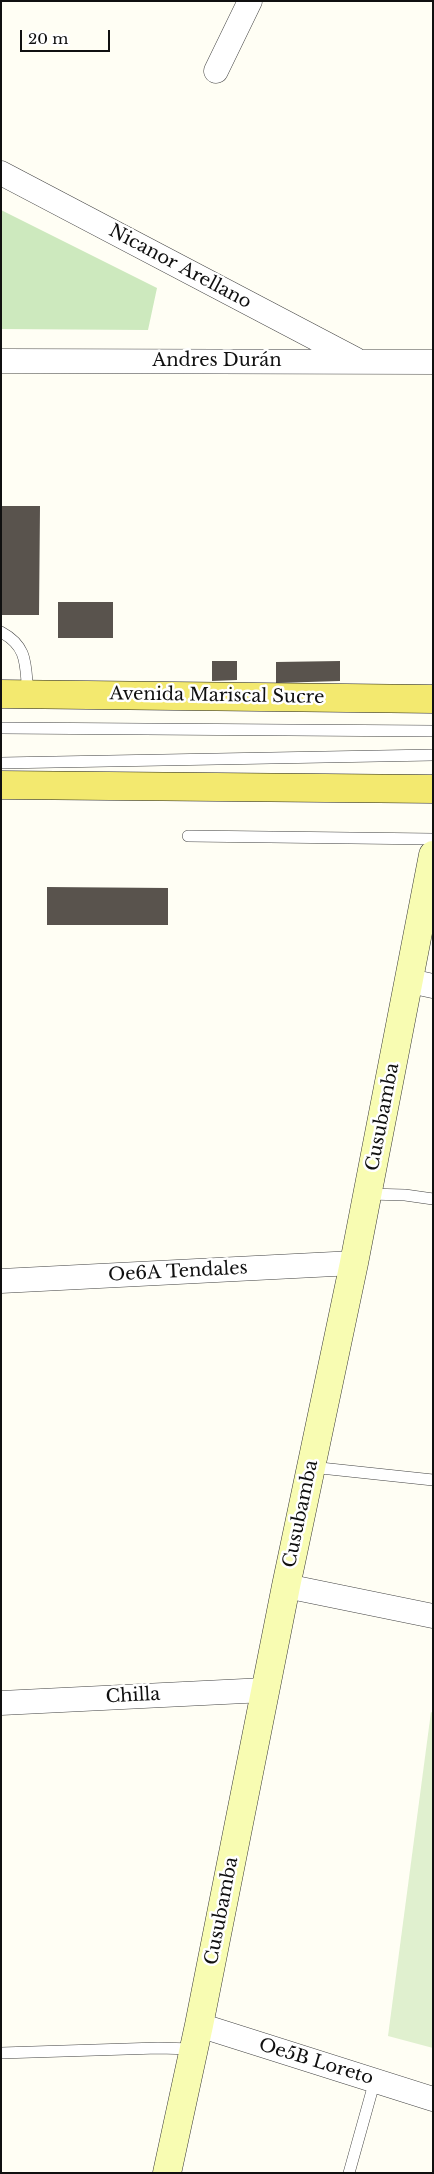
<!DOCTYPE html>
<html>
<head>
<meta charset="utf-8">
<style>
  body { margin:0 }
  #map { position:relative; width:434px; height:2174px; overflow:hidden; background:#fffef4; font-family:"Libre Baskerville",serif }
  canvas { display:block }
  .frame { position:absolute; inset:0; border:2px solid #101010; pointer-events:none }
  .scale { position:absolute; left:20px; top:30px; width:90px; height:22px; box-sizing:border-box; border:2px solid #101010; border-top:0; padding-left:6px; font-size:15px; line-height:18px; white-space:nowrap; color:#101010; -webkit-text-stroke:4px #fff; paint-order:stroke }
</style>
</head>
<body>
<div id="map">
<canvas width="434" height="2174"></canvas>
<div class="frame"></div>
<div class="scale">20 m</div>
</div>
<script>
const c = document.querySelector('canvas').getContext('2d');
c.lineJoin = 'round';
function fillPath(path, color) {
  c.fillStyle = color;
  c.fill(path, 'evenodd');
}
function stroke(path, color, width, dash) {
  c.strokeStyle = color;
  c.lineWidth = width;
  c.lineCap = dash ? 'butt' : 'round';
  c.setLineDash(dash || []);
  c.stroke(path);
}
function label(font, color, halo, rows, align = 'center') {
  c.font = font + ' "Libre Baskerville",serif';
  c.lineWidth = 5;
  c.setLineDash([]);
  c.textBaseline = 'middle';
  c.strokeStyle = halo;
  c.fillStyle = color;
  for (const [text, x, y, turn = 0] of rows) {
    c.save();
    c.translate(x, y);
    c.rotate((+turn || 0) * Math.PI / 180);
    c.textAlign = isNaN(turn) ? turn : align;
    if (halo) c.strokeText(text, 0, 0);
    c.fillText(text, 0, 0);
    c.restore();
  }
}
const green = new Path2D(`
  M1,210l156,78 -9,42 -147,-1z`);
const pitch = new Path2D(`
  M431,1712l2,1v335l-45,-12z`);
const building = new Path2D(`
  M1,506h39l-1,109h-38z
  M58,602h55v36h-55z
  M212,661h25v19l-25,1z
  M340,661v20l-64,2v-21z
  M47,887l121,1v37h-121z`);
const lane = new Path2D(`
  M1,632c28,15 24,34 27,62
  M1,728l432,3
  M1,763l432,-8
  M188,836l245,3
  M368,1194l37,1 28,4
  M311,1467l122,13
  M1,2053l157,-5 36,1
  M349,2173l26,-93`);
const street = new Path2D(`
  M216,71l34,-70
  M1,173l354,186
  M1,361l432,1
  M410,981l23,5
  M1,1281l353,-18
  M286,1586l147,30
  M1,1703l264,-13
  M199,2025l234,74`);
const secondary = new Path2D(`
  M167,2173l32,-148 87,-439 68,-323 79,-408`);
const primary = new Path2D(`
  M1,694l432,5
  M1,785l432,4`);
const streetNames = [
  ["Nicanor Arellano",180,267,28],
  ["Andres Durán",217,361],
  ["Avenida Mariscal Sucre",217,696,1],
  ["Cusubamba",383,1117,-79],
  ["Oe6A Tendales",178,1272,-3],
  ["Cusubamba",301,1514,-78],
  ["Chilla",133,1696,-3],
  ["Cusubamba",222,1911,-79],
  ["Oe5B Loreto",316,2062,17]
];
fillPath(green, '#cde9be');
fillPath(pitch, '#e0f0cf');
fillPath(building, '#59534d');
stroke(lane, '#434343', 12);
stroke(street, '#434343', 25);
stroke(secondary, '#323232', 29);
stroke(primary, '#212121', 29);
stroke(lane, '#fff', 11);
stroke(street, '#fff', 24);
stroke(secondary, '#f8fcb2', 28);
stroke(primary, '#f3e96f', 28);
label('18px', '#101010', '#fff', streetNames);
</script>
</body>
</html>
